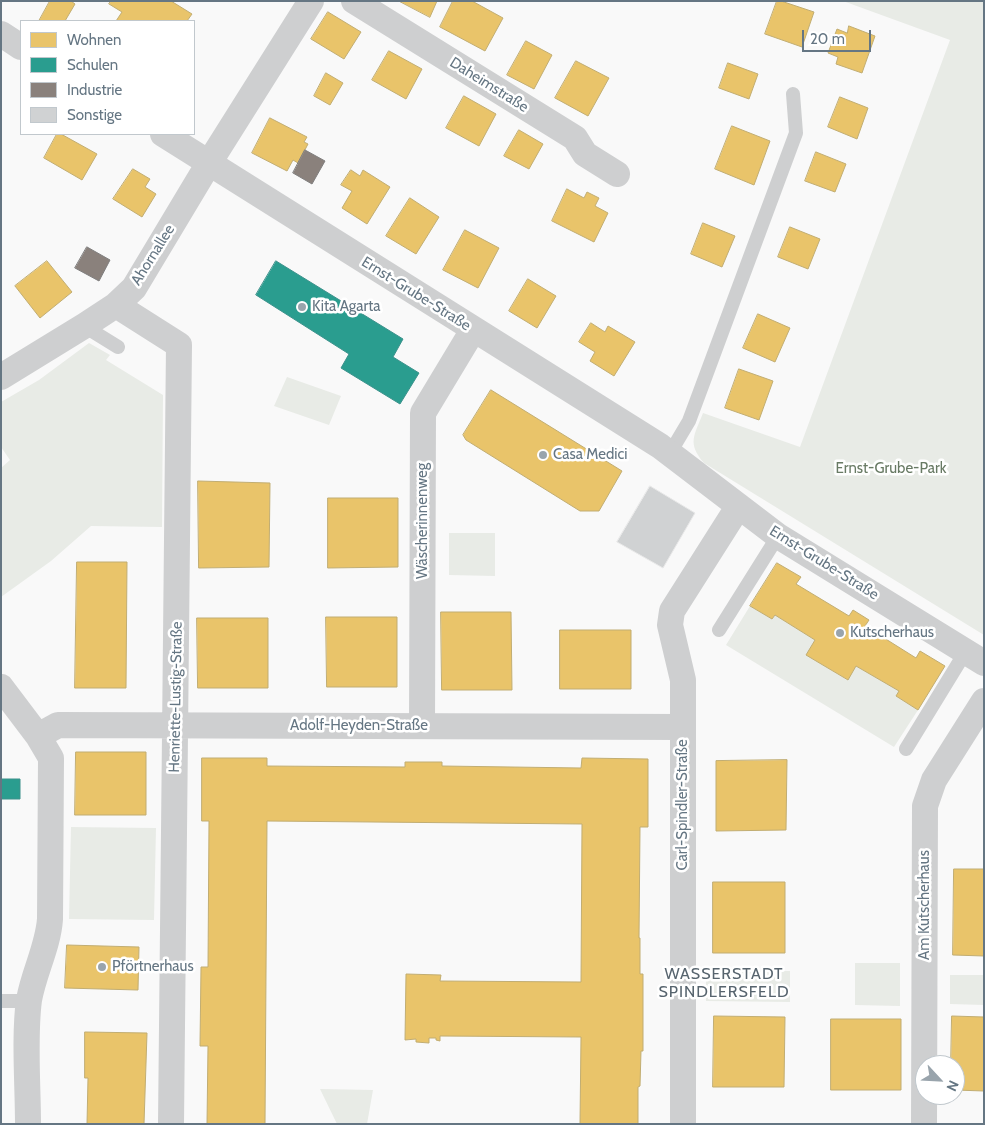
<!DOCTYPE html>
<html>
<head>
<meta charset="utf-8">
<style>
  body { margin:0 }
  #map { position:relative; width:985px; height:1125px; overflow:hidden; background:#f9f9f9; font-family:Cabin,sans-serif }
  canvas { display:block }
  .frame { position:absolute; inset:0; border:2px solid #657683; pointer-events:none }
  .legend { position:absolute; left:20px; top:20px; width:175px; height:115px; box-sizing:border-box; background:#fff; border:1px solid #c1c8cd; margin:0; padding:6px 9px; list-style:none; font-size:15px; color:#657683 }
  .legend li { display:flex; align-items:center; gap:10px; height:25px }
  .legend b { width:25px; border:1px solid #c1c8cd }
  .north { position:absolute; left:915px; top:1055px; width:50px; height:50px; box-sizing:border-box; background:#fff; border:1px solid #c1c8cd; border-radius:50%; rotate:115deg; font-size:14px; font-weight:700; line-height:20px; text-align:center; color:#657683 }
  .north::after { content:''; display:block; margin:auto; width:18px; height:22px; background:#99a4ac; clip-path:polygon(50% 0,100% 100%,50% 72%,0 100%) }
  .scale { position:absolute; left:802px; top:30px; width:69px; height:22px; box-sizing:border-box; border:2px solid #657683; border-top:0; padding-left:6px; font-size:15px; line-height:18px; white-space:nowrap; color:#657683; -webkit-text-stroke:4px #fff; paint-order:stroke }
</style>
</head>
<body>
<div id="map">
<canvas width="985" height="1125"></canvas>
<div class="frame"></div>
<ul class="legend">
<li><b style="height:14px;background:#e9c46a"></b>Wohnen</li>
<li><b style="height:14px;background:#2a9d8f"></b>Schulen</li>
<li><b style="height:14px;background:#8a817c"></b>Industrie</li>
<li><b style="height:14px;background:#d0d2d3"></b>Sonstige</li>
</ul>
<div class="north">N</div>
<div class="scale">20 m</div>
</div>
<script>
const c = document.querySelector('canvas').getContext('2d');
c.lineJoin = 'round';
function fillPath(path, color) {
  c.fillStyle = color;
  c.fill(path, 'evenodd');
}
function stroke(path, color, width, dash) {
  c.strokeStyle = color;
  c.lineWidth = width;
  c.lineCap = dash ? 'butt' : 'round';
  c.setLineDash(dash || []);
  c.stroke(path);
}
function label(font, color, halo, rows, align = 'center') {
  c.font = font + ' Cabin,sans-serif';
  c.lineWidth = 5;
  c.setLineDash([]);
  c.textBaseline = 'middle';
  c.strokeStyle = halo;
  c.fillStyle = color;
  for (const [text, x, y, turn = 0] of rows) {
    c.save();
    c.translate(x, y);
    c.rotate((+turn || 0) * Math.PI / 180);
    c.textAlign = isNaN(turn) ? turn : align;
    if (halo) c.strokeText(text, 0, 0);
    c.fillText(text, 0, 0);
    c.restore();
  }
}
const green = new Path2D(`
  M843,1h141v634l-280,-172c-17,-20 -10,-27 -1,-50l97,34 150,-407z
  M89,343l21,12 -4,5 57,35 -1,132 -71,-1 -40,35 -50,36v-129l9,-8 -9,-13v-45l38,-22z
  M287,377l54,19 -12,29 -55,-19z
  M449,533h46v43l-46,-1z
  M750,606l22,13 3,-4 40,25 -8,15 40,25 9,-14 43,25 -3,5 22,14 -24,37 -168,-102z
  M71,827l85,1 -2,92 -85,-1z
  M855,963h45v43l-45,-1z
  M706,970l84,1v31l-84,-1z
  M950,975h34v30l-34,-1z
  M320,1089l53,1 -6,34h-30z`);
const homes = new Path2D(`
  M50,1h21l4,3 -10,17h-26z
  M111,1h60l21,13 -5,7h-71l6,-9 -13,-8z
  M399,1h38l-7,16z
  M453,1h19l31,17 -18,33 -45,-24z
  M777,1h4l33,11 -12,35 -37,-13z
  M328,12l33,20 -17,27 -33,-20z
  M849,26l26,10 -13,37 -26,-9 2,-7 -10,-4 9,-24 10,4z
  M526,41l26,14 -18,34 -27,-14z
  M389,51l33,18 -16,30 -34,-19z
  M576,61l33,17 -21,38 -33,-18z
  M728,63l30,11 -9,25 -30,-11z
  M326,73l17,10 -13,22 -16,-9z
  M464,96l32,18 -17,32 -33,-18z
  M840,97l28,11 -11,31 -29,-12z
  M270,118l37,19 -3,5 4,2 -10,19 -5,-3 -6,11 -35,-18z
  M732,126l38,15 -16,44 -39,-16z
  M519,130l24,14 -14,25 -25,-13z
  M57,134h4l36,20 -15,26 -38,-22z
  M816,152l30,12 -11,28 -30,-11z
  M133,169l17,10 -5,8 11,7 -14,23 -29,-18z
  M351,170l9,6 3,-6 27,17 -23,37 -25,-16 10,-17 -11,-6z
  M567,189l17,9 3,-6 12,6 -4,8 13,7 -14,29 -42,-21z
  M410,198l29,19 -23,37 -30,-18z
  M703,223l32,13 -13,31 -31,-13z
  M790,227l30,12 -12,30 -30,-12z
  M465,230l34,18 -21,40 -35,-18z
  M47,261l25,31 -32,26 -25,-32z
  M528,279l28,17 -19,32 -28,-17z
  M758,314l32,14 -15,34 -32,-14z
  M591,323l14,9 3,-6 27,16 -21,34 -24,-15 5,-9 -16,-10z
  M739,369l34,12 -14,39 -34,-12z
  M491,390l131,81 -23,40h-19l-114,-71 -3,-5z
  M198,481l72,2 -1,84 -70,1z
  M328,498h70v69l-70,1z
  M77,562h50l-1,126h-51z
  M777,563l24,14 -5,7 53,32 4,-6 16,10 -4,6 51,32 4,-7 25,15 -27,44 -22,-14 3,-5 -43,-25 -8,14 -42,-25 9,-15 -40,-25 -3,4 -22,-13z
  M441,612h70l1,78h-70z
  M326,617h71v70h-70z
  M197,618h71v70h-70z
  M560,630h71v59h-71z
  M76,752h70v63h-71z
  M202,758h65v8l138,1v-5h37v4l139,2 1,-10 66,1v68h-8l-1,111h1v36h3v77h-2l-1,35 -2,1v37h-58l1,-87 -141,-1v5l-4,-1v-2h-7v5l-13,-1v-3l-11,1 1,-66 35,1 -1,6 141,1 1,-158 -315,-3 -2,303h-58l1,-78h-8l1,-79h7l1,-146h-7z
  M787,760l-1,70 -70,1v-70z
  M954,869h30v87l-31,-1z
  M713,882h72v71h-72z
  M67,945l72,2 -1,43 -73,-2z
  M714,1016l71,1 -1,70h-71z
  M952,1016l32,1v74l-29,-1v-25h-4z
  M831,1019h70v71h-70z
  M85,1032l62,1 -3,91h-57l1,-46h-3z`);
const schools = new Path2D(`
  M276,261l127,78 -10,18 26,16 -19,31 -59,-36 8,-14 -93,-59z
  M1,779h19v20h-19z`);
const industry = new Path2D(`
  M305,150l20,11 -13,23 -19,-11z
  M87,247l23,13 -11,21 -24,-13z`);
const building = new Path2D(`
  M650,486l45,27 -32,55 -46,-26z`);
const service = new Path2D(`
  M84,326l34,21
  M670,453l19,-32 107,-288 -3,-39
  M719,630l59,-94
  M906,749l60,-98
  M1,1001h28`);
const minor = new Path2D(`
  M354,1l221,137 10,16 32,20
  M1,34l20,13
  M163,134l497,312 118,90 206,127
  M116,305l63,40 -8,779
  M1,377l83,-51 32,-21 18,-17 75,-125 102,-162
  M1,687l37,49 13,22 -1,161c-2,28 -16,53 -21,81 -5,37 -1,86 -1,124
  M422,726l1,-313 50,-83
  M38,736l20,-11 625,2
  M683,1124v-444l-13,-55 2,-14 66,-104
  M924,1124l1,-318 9,-26 50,-79`);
const markers = [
  [302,307,5,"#99a4ac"],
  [543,455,5,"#99a4ac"],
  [840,633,5,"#99a4ac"],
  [102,967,5,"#99a4ac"]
];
const streetNames = [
  ["Daheimstraße",489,85,32],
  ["Ahornallee",153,255,-58],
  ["Ernst-Grube-Straße",416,294,32],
  ["Wäscherinnenweg",423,521,-90],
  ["Ernst-Grube-Straße",824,563,32],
  ["Henriette-Lustig-Straße",176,697,-89],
  ["Adolf-Heyden-Straße",359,726],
  ["Carl-Spindler-Straße",683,805,-90],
  ["Am Kutscherhaus",925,905,-90]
];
const poiNames = [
  ["Kita Agarta",312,307],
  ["Casa Medici",553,455],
  ["Kutscherhaus",850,633],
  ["Pförtnerhaus",112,967]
];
const parkNames = [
  ["Ernst-Grube-Park",891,469]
];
const neighbourhoodNames = [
  ["WASSERSTADT",724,974],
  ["SPINDLERSFELD",724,992]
];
fillPath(green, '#e8ebe6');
fillPath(homes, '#e9c46a');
stroke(homes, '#c1ad72', 1);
fillPath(schools, '#2a9d8f');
stroke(schools, '#3c918b', 1);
fillPath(industry, '#8a817c');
stroke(industry, '#7f7e7e', 1);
fillPath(building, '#d0d2d3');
stroke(building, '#e8e8e8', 1);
stroke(service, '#cecfd0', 14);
stroke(minor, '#cecfd0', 26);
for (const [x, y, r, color] of markers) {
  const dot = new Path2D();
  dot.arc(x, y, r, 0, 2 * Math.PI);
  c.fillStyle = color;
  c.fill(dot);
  stroke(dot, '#fff', 2);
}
label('15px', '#657683', '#fff', streetNames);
label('15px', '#657683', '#fff', poiNames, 'left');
label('15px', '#687a64', '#fff', parkNames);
c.letterSpacing = '1px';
label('16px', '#57646e', '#fff', neighbourhoodNames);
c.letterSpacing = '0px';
</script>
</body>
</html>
